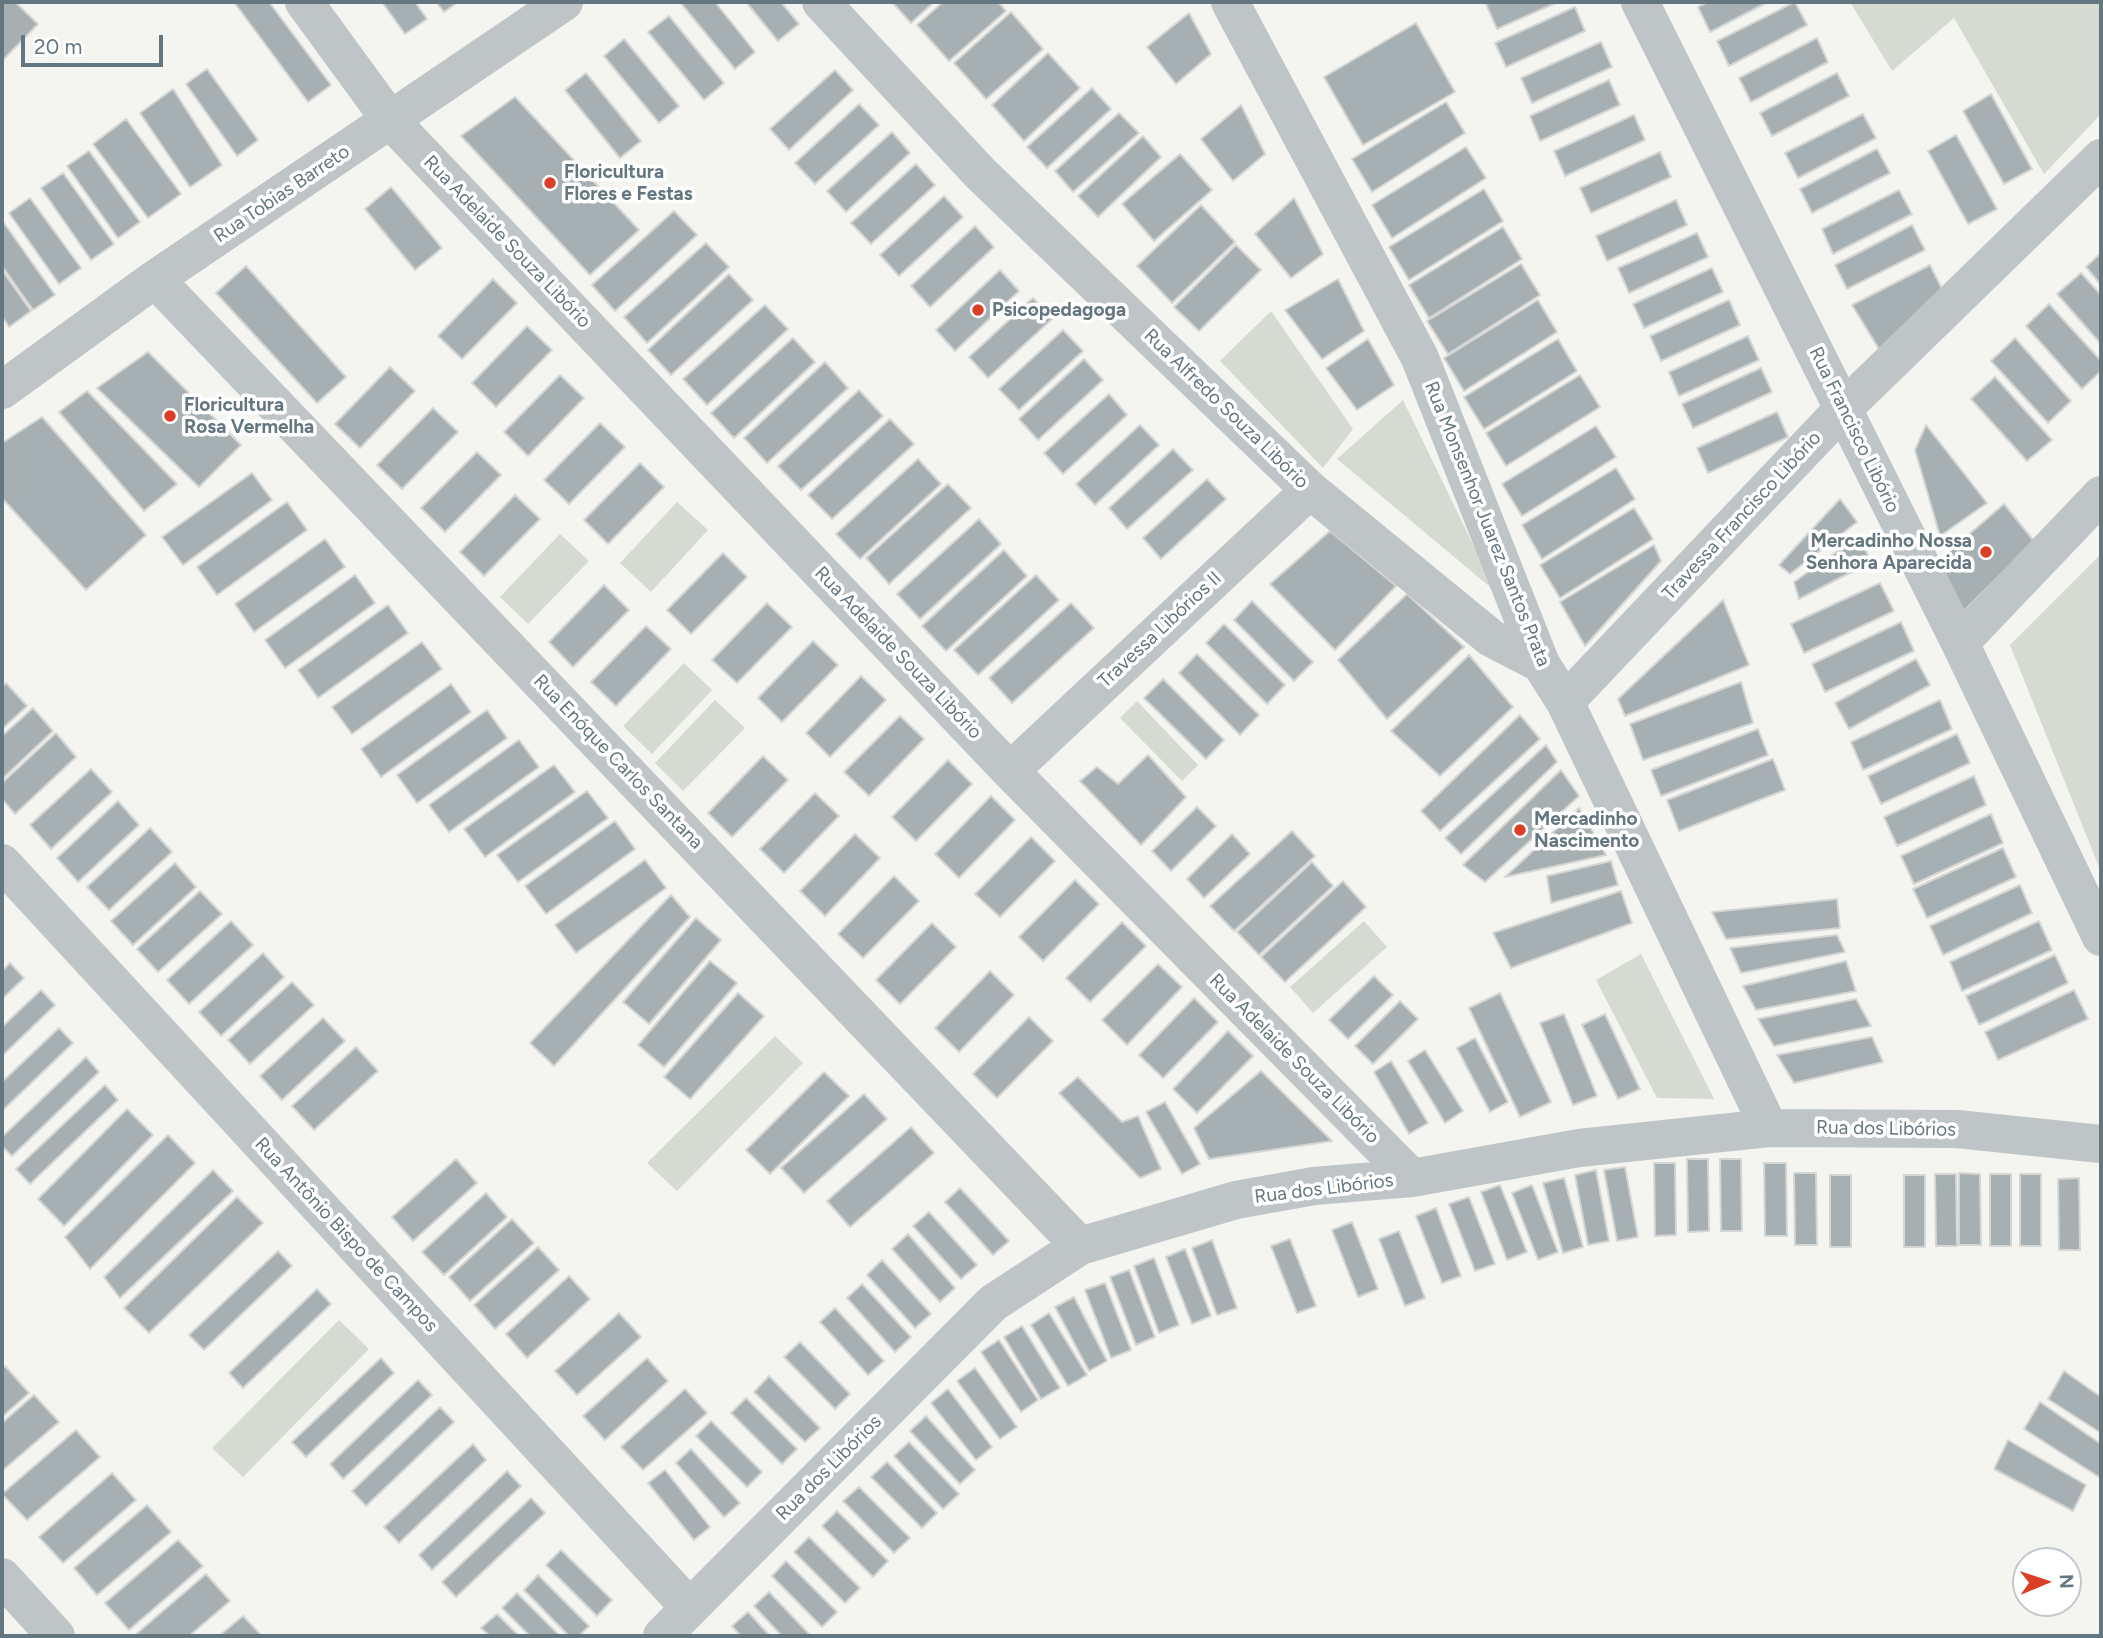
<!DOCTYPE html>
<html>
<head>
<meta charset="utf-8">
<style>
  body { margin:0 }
  #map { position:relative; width:2103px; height:1638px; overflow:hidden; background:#f4f4f0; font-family:Figtree,sans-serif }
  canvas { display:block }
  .frame { position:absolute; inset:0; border:4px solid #647780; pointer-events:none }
  .north { position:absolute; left:2012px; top:1547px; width:70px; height:70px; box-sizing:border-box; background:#fff; border:2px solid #c1c9cc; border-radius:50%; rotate:88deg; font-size:19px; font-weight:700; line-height:28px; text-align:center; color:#647780 }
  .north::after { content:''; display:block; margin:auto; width:24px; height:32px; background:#dc3f28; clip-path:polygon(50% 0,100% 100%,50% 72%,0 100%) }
  .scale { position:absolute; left:21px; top:35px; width:142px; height:32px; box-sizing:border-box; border:4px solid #647780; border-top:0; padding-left:9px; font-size:21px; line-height:24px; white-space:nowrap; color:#647780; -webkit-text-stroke:5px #fff; paint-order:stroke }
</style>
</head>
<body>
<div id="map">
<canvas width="2103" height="1638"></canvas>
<div class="frame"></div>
<div class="north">N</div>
<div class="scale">20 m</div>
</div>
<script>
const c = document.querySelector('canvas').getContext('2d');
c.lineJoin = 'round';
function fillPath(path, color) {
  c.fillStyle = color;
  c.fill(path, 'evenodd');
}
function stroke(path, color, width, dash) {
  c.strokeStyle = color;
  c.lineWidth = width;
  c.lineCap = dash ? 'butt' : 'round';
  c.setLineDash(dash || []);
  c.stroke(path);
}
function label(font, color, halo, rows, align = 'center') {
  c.font = font + ' Figtree,sans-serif';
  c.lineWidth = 7;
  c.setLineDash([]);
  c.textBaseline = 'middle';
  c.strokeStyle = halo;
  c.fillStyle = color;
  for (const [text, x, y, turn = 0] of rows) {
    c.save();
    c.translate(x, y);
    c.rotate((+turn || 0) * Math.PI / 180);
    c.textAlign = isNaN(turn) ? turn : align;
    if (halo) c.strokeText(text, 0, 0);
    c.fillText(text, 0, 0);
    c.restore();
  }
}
const green = new Path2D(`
  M1850,2h251v112l-57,60 -90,-156 -62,53z
  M1271,311l82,118 -30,39 -103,-107z
  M1403,400l93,192 -159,-133z
  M677,502l31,28 -57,62 -31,-29z
  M560,534l29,27 -61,63 -28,-27z
  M2101,554v318l-91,-227z
  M684,663l28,27 -60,64 -29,-28z
  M715,700l30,28 -62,63 -28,-28z
  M1137,701l61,64 -16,16 -62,-63z
  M1364,921l23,26 -74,66 -23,-26z
  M1641,954l73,145 -57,-1 -61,-118z
  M775,1036l28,27 -126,128 -30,-28z
  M339,1320l30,29 -126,128 -31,-29z`);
const building = new Path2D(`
  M2,2h13l23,22 -36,37z
  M234,2h35l62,83 -23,17z
  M382,2h33l12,17 -22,15z
  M436,2h22l-14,10z
  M680,2h35l40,50 -20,17z
  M746,2h35l18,22 -21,17z
  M892,2h42l-23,21z
  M943,2h55l8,9 -57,50 -32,-36z
  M1491,2h67l-61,27 -11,-25z
  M1708,2h60l-58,30 -12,-25z
  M1795,2l12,23 -78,41 -12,-25z
  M1575,7l10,24 -79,36 -11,-24z
  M1011,12l32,37 -57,50 -32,-36z
  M1189,13l22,41 -35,30 -29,-37z
  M669,16l55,67 -20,17 -56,-68z
  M1416,23l39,69 -92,53 -39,-68z
  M1817,38l11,24 -77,40 -12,-24z
  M624,39l55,67 -20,17 -55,-67z
  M1601,42l11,25 -80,36 -11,-25z
  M1048,53l32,35 -56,53 -32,-36z
  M207,69l51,71 -21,16 -51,-72z
  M835,70l18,20 -64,60 -19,-21z
  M586,73l55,68 -21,17 -55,-68z
  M1837,73l12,23 -77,40 -12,-23z
  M1609,80l11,25 -80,36 -10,-25z
  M1092,88l19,21 -64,59 -20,-21z
  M173,89l49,76 -32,22 -50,-74z
  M1991,94l41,75 -28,15 -41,-73z
  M515,97l124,133 -49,45 -129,-139z
  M1446,102l19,31 -93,59 -20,-33z
  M859,104l20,21 -64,59 -20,-21z
  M1241,105l24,49 -32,27 -32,-42z
  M1119,113l20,20 -66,59 -18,-21z
  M1863,114l13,24 -78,40 -13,-25z
  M1634,115l11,25 -80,36 -11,-25z
  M126,119l55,75 -33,24 -55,-74z
  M892,132l18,21 -64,59 -19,-21z
  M1956,135l41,74 -29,15 -40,-73z
  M1143,136l18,21 -63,60 -20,-21z
  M1466,147l20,31 -94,60 -20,-33z
  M1877,149l13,24 -78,40 -12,-24z
  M89,151l51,71 -22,16 -51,-72z
  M1660,152l11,25 -80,36 -11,-25z
  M1180,154l32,36 -58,51 -32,-37z
  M916,164l19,21 -64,59 -20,-21z
  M63,173l51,71 -23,16 -50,-72z
  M391,187l51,61 -27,22 -50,-61z
  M1484,189l19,32 -94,59 -20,-33z
  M1899,190l13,24 -79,40 -11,-25z
  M944,196l19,21 -64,59 -19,-21z
  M30,198l51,70 -22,16 -50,-71z
  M1294,198l29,56 -32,24 -36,-44z
  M1676,200l11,25 -80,36 -11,-25z
  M1201,205l34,37 -63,61 -35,-37z
  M674,211l23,24 -82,76 -23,-26z
  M4,223l51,72 -22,15 -31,-44v-41z
  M1912,225l13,25 -78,39 -12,-24z
  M975,226l19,21 -64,60 -19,-21z
  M1503,227l19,32 -93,59 -20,-33z
  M1697,233l11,24 -79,36 -11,-25z
  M706,243l23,24 -82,76 -23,-26z
  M1236,245l25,25 -62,61 -25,-24z
  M2101,253v32l-15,-18z
  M1521,264l19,31 -92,59 -21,-33z
  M1930,265l12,24 -63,60 -27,-44z
  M246,266l100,111 -29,26 -101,-110z
  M1712,268l11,24 -79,36 -11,-24z
  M2,270l29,41 -22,16 -7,-11z
  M1000,270l19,21 -64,60 -19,-21z
  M2081,273l20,22v49l-44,-50z
  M729,274l24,26 -82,75 -23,-25z
  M493,279l24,24 -55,56 -24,-23z
  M1338,279l26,52 -42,28 -37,-49z
  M1033,298l19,21 -64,59 -19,-21z
  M1538,300l19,32 -93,59 -20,-33z
  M1729,300l11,25 -79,36 -11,-25z
  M2049,304l52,57v10l-19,18 -56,-63z
  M765,305l23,24 -81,76 -24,-26z
  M527,326l25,24 -56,57 -24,-24z
  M1063,330l20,21 -64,59 -20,-21z
  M1748,336l11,24 -80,36 -10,-24z
  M793,338l22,24 -81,76 -23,-25z
  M2015,338l56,63 -23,22 -57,-62z
  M1368,339l26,46 -37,25 -31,-42z
  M1558,339l19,32 -93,58 -20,-32z
  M148,352l93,93 -42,42 -102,-99z
  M1084,359l19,21 -65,60 -19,-21z
  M825,362l23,26 -81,75 -23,-25z
  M390,367l25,24 -55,57 -25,-24z
  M1761,368l11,24 -79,36 -11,-24z
  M560,375l24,23 -56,58 -24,-24z
  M1580,375l20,32 -94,59 -20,-33z
  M1995,377l57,63 -25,21 -56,-62z
  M859,390l24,26 -82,74 -23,-24z
  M87,391l90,93 -33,27 -85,-99z
  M1109,394l18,21 -64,59 -19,-21z
  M433,408l25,24 -56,57 -25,-24z
  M1777,412l11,25 -80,36 -11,-25z
  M42,417l104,118 -60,55 -84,-92v-55z
  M890,419l24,25 -82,75 -24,-24z
  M600,423l25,24 -56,57 -25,-24z
  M1140,425l19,20 -64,60 -19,-21z
  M1926,425l61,78 -47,33 -25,-86z
  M1596,426l20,31 -94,59 -20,-32z
  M1173,449l20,21 -66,59 -18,-21z
  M477,452l24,23 -56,57 -24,-24z
  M918,459l23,25 -81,75 -24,-25z
  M640,463l24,24 -56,57 -24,-24z
  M1616,468l19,31 -93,60 -20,-34z
  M252,473l20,27 -89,65 -21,-28z
  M1207,479l19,20 -65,60 -18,-21z
  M948,484l23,24 -82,76 -23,-26z
  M515,495l25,24 -56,57 -24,-24z
  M1840,499l17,23 -67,52 -11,-9z
  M287,502l20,28 -90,65 -20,-28z
  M2004,504l30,37 -72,72 -26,-50z
  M1634,508l19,31 -93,59 -20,-33z
  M979,519l22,25 -81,75 -23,-25z
  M1330,531l66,55 -61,64 -65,-66z
  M1859,536l12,26 -72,37 -5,-17z
  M325,539l20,28 -91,65 -19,-28z
  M1654,545l7,16 -76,85 -25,-44z
  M1004,550l23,26 -81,75 -24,-25z
  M723,553l24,24 -56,57 -24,-24z
  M355,575l20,28 -90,65 -20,-28z
  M1036,575l23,25 -81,75 -24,-25z
  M1880,583l14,28 -90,42 -13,-29z
  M604,585l25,25 -56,57 -24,-25z
  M1407,594l57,53 -77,72 -49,-59z
  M1723,600l26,65 -124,51 -7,-17z
  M1252,601l61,61 -19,19 -60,-61z
  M767,603l25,24 -55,56 -25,-23z
  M1071,603l23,25 -82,75 -23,-25z
  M388,605l20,28 -90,65 -20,-28z
  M1901,622l13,29 -89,41 -13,-28z
  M1224,624l61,61 -18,19 -61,-61z
  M646,626l25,23 -55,57 -25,-24z
  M813,641l25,24 -56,57 -24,-24z
  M422,642l20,27 -90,65 -20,-27z
  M1197,654l62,61 -19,20 -61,-62z
  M1469,655l44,52 -73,69 -49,-45z
  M1916,659l14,26 -81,44 -14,-26z
  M861,676l25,24 -56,57 -24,-24z
  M1163,679l61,61 -18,19 -62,-61z
  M1741,682l12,41 -110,37 -13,-36z
  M6,683l21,23 -25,23v-42z
  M451,684l20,28 -90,65 -20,-28z
  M1940,700l12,29 -89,41 -12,-28z
  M33,708l20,23 -51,48v-43z
  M487,710l20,28 -90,65 -20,-28z
  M1520,715l20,24 -100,92 -19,-20z
  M900,716l24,23 -55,57 -25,-24z
  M1758,729l10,26 -107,41 -10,-26z
  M56,733l20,24 -61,57 -13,-15v-16z
  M1957,734l13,29 -89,41 -13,-28z
  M519,740l20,27 -90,65 -20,-27z
  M1546,745l11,17 -96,92 -16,-16z
  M1148,755l38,42 -45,48 -61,-64 17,-14 21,17z
  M763,756l25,24 -56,57 -24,-24z
  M1773,759l12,31 -106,41 -12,-31z
  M948,760l24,24 -56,57 -24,-24z
  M554,765l21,27 -90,65 -21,-28z
  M91,769l21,23 -61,57 -21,-24z
  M1561,770l18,26 -94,86 -22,-17z
  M1974,776l12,29 -89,41 -13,-29z
  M587,791l21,27 -90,64 -21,-27z
  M815,793l24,23 -55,57 -24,-24z
  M991,796l24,24 -56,58 -24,-24z
  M118,801l21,24 -61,57 -21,-24z
  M1197,807l19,19 -45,45 -19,-20z
  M1579,808l27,47 -101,22z
  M1991,814l12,29 -89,41 -13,-28z
  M615,821l20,28 -89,65 -21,-28z
  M150,828l22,24 -63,58 -22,-23z
  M1292,831l23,25 -81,75 -24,-25z
  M855,834l25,24 -55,58 -25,-25z
  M1232,834l18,20 -46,44 -17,-19z
  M1031,837l24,24 -55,56 -25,-23z
  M2003,848l13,29 -89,41 -14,-29z
  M645,860l21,28 -90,65 -21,-28z
  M1611,861l7,24 -67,18 -4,-27z
  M1312,862l21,24 -74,69 -22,-23z
  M175,863l21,24 -63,58 -22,-24z
  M894,876l25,25 -56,57 -25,-24z
  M1075,880l24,24 -56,57 -24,-24z
  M1343,881l23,26 -81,75 -24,-25z
  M2020,885l12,28 -89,42 -13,-29z
  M200,891l22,23 -64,58 -21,-23z
  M1621,891l11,32 -121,45 -18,-35z
  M671,895l19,22 -136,149 -24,-23z
  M1837,899l3,29 -114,11 -14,-27z
  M696,918l25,22 -72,84 -26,-22z
  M231,921l22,24 -64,59 -22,-24z
  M2039,921l13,29 -90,41 -12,-29z
  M1122,922l24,24 -56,56 -24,-24z
  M932,923l24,24 -56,57 -24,-24z
  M1837,935l8,17 -104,21 -11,-25z
  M263,953l21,24 -63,59 -22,-24z
  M2055,955l13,28 -89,42 -13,-29z
  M710,961l27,22 -73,84 -26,-22z
  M1846,961l10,30 -100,19 -13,-24z
  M10,963l14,15 -22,21v-28z
  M1158,964l24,23 -55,58 -25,-25z
  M990,971l24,24 -55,57 -24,-24z
  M1374,976l19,19 -45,44 -19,-19z
  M292,982l22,23 -64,59 -22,-24z
  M41,990l14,15 -53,51v-29z
  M2074,990l14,29 -90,41 -13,-28z
  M738,993l26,23 -74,83 -26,-22z
  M1500,993l51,109 -31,15 -51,-109z
  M1194,998l24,24 -55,56 -24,-23z
  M1856,999l15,27 -97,20 -16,-27z
  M1400,1001l18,18 -45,45 -18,-18z
  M1564,1014l33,82 -24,9 -33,-82z
  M1605,1014l35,75 -22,10 -36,-74z
  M1029,1017l24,24 -56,57 -24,-24z
  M323,1018l22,23 -63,59 -22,-24z
  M59,1028l14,15 -71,68v-29z
  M1228,1031l25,25 -56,57 -24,-24z
  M1872,1037l11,25 -89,21 -17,-28z
  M1475,1038l33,64 -18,10 -33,-64z
  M356,1047l22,24 -64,59 -22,-24z
  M1425,1050l38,61 -18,12 -37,-62z
  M86,1057l13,15 -87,84 -10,-10v-9z
  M1391,1061l37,62 -19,11 -35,-62z
  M1261,1071l71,70 -123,18 -15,-31z
  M824,1072l25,24 -79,78 -24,-24z
  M1078,1077l44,45 16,-6 23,53 -21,9 -81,-85z
  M105,1085l13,15 -88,84 -14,-15z
  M864,1094l23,25 -83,74 -23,-25z
  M1165,1102l35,62 -18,10 -36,-62z
  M127,1109l26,26 -89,91 -26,-27z
  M911,1127l23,26 -84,74 -23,-26z
  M168,1135l27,28 -105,106 -25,-32z
  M456,1159l21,24 -64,58 -21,-24z
  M1687,1159h21l1,72 -21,1z
  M1720,1159h21l1,72h-21z
  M1654,1163h21l1,72 -21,1z
  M1764,1163h22l1,73h-22z
  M1625,1167l13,70 -21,4 -13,-71z
  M213,1170l20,21 -113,107 -16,-21z
  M1596,1170l13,71 -21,4 -13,-70z
  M1794,1173h22l1,72h-22z
  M1959,1173l21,1 1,71h-22z
  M1935,1174h21l1,72h-21z
  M1990,1174h21v72h-21z
  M2020,1174h21v72h-21z
  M1830,1175h21v72h-21z
  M1904,1175h21v72h-21z
  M1564,1178l19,69 -20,6 -20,-70z
  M2079,1178l1,72h-21l-1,-71z
  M1500,1185l27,67 -20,8 -26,-68z
  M1532,1185l26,67 -20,8 -26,-67z
  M960,1188l49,53 -16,14 -48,-53z
  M486,1193l21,24 -63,58 -22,-23z
  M237,1197l26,26 -114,110 -25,-25z
  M1469,1197l26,67 -20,7 -26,-67z
  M1436,1208l25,68 -19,7 -26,-67z
  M929,1212l48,53 -16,14 -48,-53z
  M512,1219l22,24 -64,58 -21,-24z
  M1352,1222l26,67 -20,8 -26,-67z
  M1399,1231l26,67 -20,8 -26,-67z
  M908,1234l47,54 -15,14 -48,-53z
  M1290,1239l26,67 -19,7 -26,-67z
  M1212,1240l25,68 -20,7 -25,-67z
  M538,1247l21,23 -64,59 -21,-24z
  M1185,1249l26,67 -19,8 -26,-67z
  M278,1251l14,15 -88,84 -15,-15z
  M1154,1258l25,67 -20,8 -25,-67z
  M882,1260l49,54 -16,14 -48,-53z
  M1129,1270l26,67 -19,8 -26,-68z
  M569,1276l21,23 -63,59 -21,-24z
  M1105,1283l26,67 -20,8 -26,-68z
  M862,1284l49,53 -16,15 -48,-54z
  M317,1289l14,15 -88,84 -14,-15z
  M1074,1297l33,64 -18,10 -34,-64z
  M835,1308l49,53 -16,14 -48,-53z
  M619,1313l22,24 -64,58 -22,-24z
  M1049,1313l38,62 -19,11 -37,-61z
  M1022,1326l38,62 -19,11 -37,-62z
  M999,1340l39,60 -17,12 -40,-60z
  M800,1342l50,52 -15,15 -51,-52z
  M381,1358l13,15 -88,84 -14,-15z
  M647,1358l21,23 -63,59 -22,-24z
  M5,1366l24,27 -27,24v-48z
  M975,1368l42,59 -17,12 -43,-58z
  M2064,1371l37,26v36l-53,-34z
  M769,1376l51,52 -15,14 -51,-50z
  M418,1380l14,15 -89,84 -13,-15z
  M685,1389l22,24 -64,57 -22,-23z
  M948,1389l44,58 -16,13 -45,-57z
  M34,1395l25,27 -57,49v-48z
  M746,1398l51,51 -15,15 -51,-51z
  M2040,1402l61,42v29l-2,4 -75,-48z
  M440,1407l14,15 -88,84 -14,-15z
  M926,1416l49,54 -15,14 -50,-53z
  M711,1421l51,51 -15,15 -51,-51z
  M76,1430l24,27 -73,63 -25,-26z
  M2008,1440l78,45 -13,26 -79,-42z
  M909,1442l50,52 -16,15 -49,-53z
  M473,1444l13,16 -87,83 -15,-16z
  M691,1449l49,54 -16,14 -48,-54z
  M887,1462l50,51 -15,15 -51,-51z
  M665,1470l45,57 -16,13 -46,-57z
  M507,1471l14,15 -89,84 -13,-15z
  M112,1473l24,27 -73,63 -24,-26z
  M859,1487l51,51 -16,15 -51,-52z
  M531,1498l14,15 -89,84 -14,-15z
  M147,1505l24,27 -74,63 -23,-27z
  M837,1511l51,50 -15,16 -51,-51z
  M809,1537l51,51 -15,15 -51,-51z
  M178,1540l25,26 -74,64 -24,-27z
  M561,1550l51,50 -15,16 -51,-51z
  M786,1561l51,51 -15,15 -50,-51z
  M206,1574l24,27 -41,35h-55z
  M538,1575l51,51 -10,10h-10l-45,-46z
  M769,1592l42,44h-29l-28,-30z
  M517,1593l43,43h-30l-28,-28z
  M748,1612l22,24h-29l-9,-10z
  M497,1614l22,22h-29l-9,-8z
  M243,1616l19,20h-43z`);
const minor = new Path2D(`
  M304,2l87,119 619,650 402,407
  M821,2l159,171 330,317 181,148 50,26
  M1230,2l190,356 121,306 24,38 204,426
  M1640,2l320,641 141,294
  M155,279l925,967
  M2,390l153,-111 409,-277
  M1960,643l141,-148
  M1565,702l279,-294 257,-250
  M1010,771l300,-281
  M2,863l688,745
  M2,1577l54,59
  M662,1636l331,-333 87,-57 156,-46 78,-14 98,-8 167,-30 190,-20 188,1 144,15`);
const markers = [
  [550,183,7,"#dc3f28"],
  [978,310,7,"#dc3f28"],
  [170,416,7,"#dc3f28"],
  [1986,552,7,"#dc3f28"],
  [1520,830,7,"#dc3f28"]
];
const poiNames = [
  ["Floricultura",564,172],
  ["Flores e Festas",564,194],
  ["Psicopedagoga",992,310],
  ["Floricultura",184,405],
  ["Rosa Vermelha",184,427],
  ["Mercadinho Nossa",1972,541,"right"],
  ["Senhora Aparecida",1972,563,"right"],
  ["Mercadinho",1534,819],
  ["Nascimento",1534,841]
];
const streetNames = [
  ["Rua Tobias Barreto",282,194,-34],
  ["Rua Adelaide Souza Libório",507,242,46],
  ["Rua Alfredo Souza Libório",1226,409,44],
  ["Rua Francisco Libório",1854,430,64],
  ["Travessa Francisco Libório",1742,516,-47],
  ["Rua Monsenhor Juarez Santos Prata",1487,524,68],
  ["Travessa Libórios II",1160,630,-43],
  ["Rua Adelaide Souza Libório",898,653,46],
  ["Rua Enóque Carlos Santana",618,762,46],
  ["Rua Adelaide Souza Libório",1294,1059,45],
  ["Rua dos Libórios",1886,1129,1],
  ["Rua dos Libórios",1324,1189,-7],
  ["Rua Antônio Bispo de Campos",346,1235,47],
  ["Rua dos Libórios",829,1468,-45]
];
fillPath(green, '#d6dbd1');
fillPath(building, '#a6afb2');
stroke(building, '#d5d5d3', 2);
stroke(minor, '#bfc4c6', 38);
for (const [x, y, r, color] of markers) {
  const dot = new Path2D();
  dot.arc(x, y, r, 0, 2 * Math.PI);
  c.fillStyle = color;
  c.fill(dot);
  stroke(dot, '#fff', 2.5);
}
label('bold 19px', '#647780', '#fff', poiNames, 'left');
label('19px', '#647780', '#fff', streetNames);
</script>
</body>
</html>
